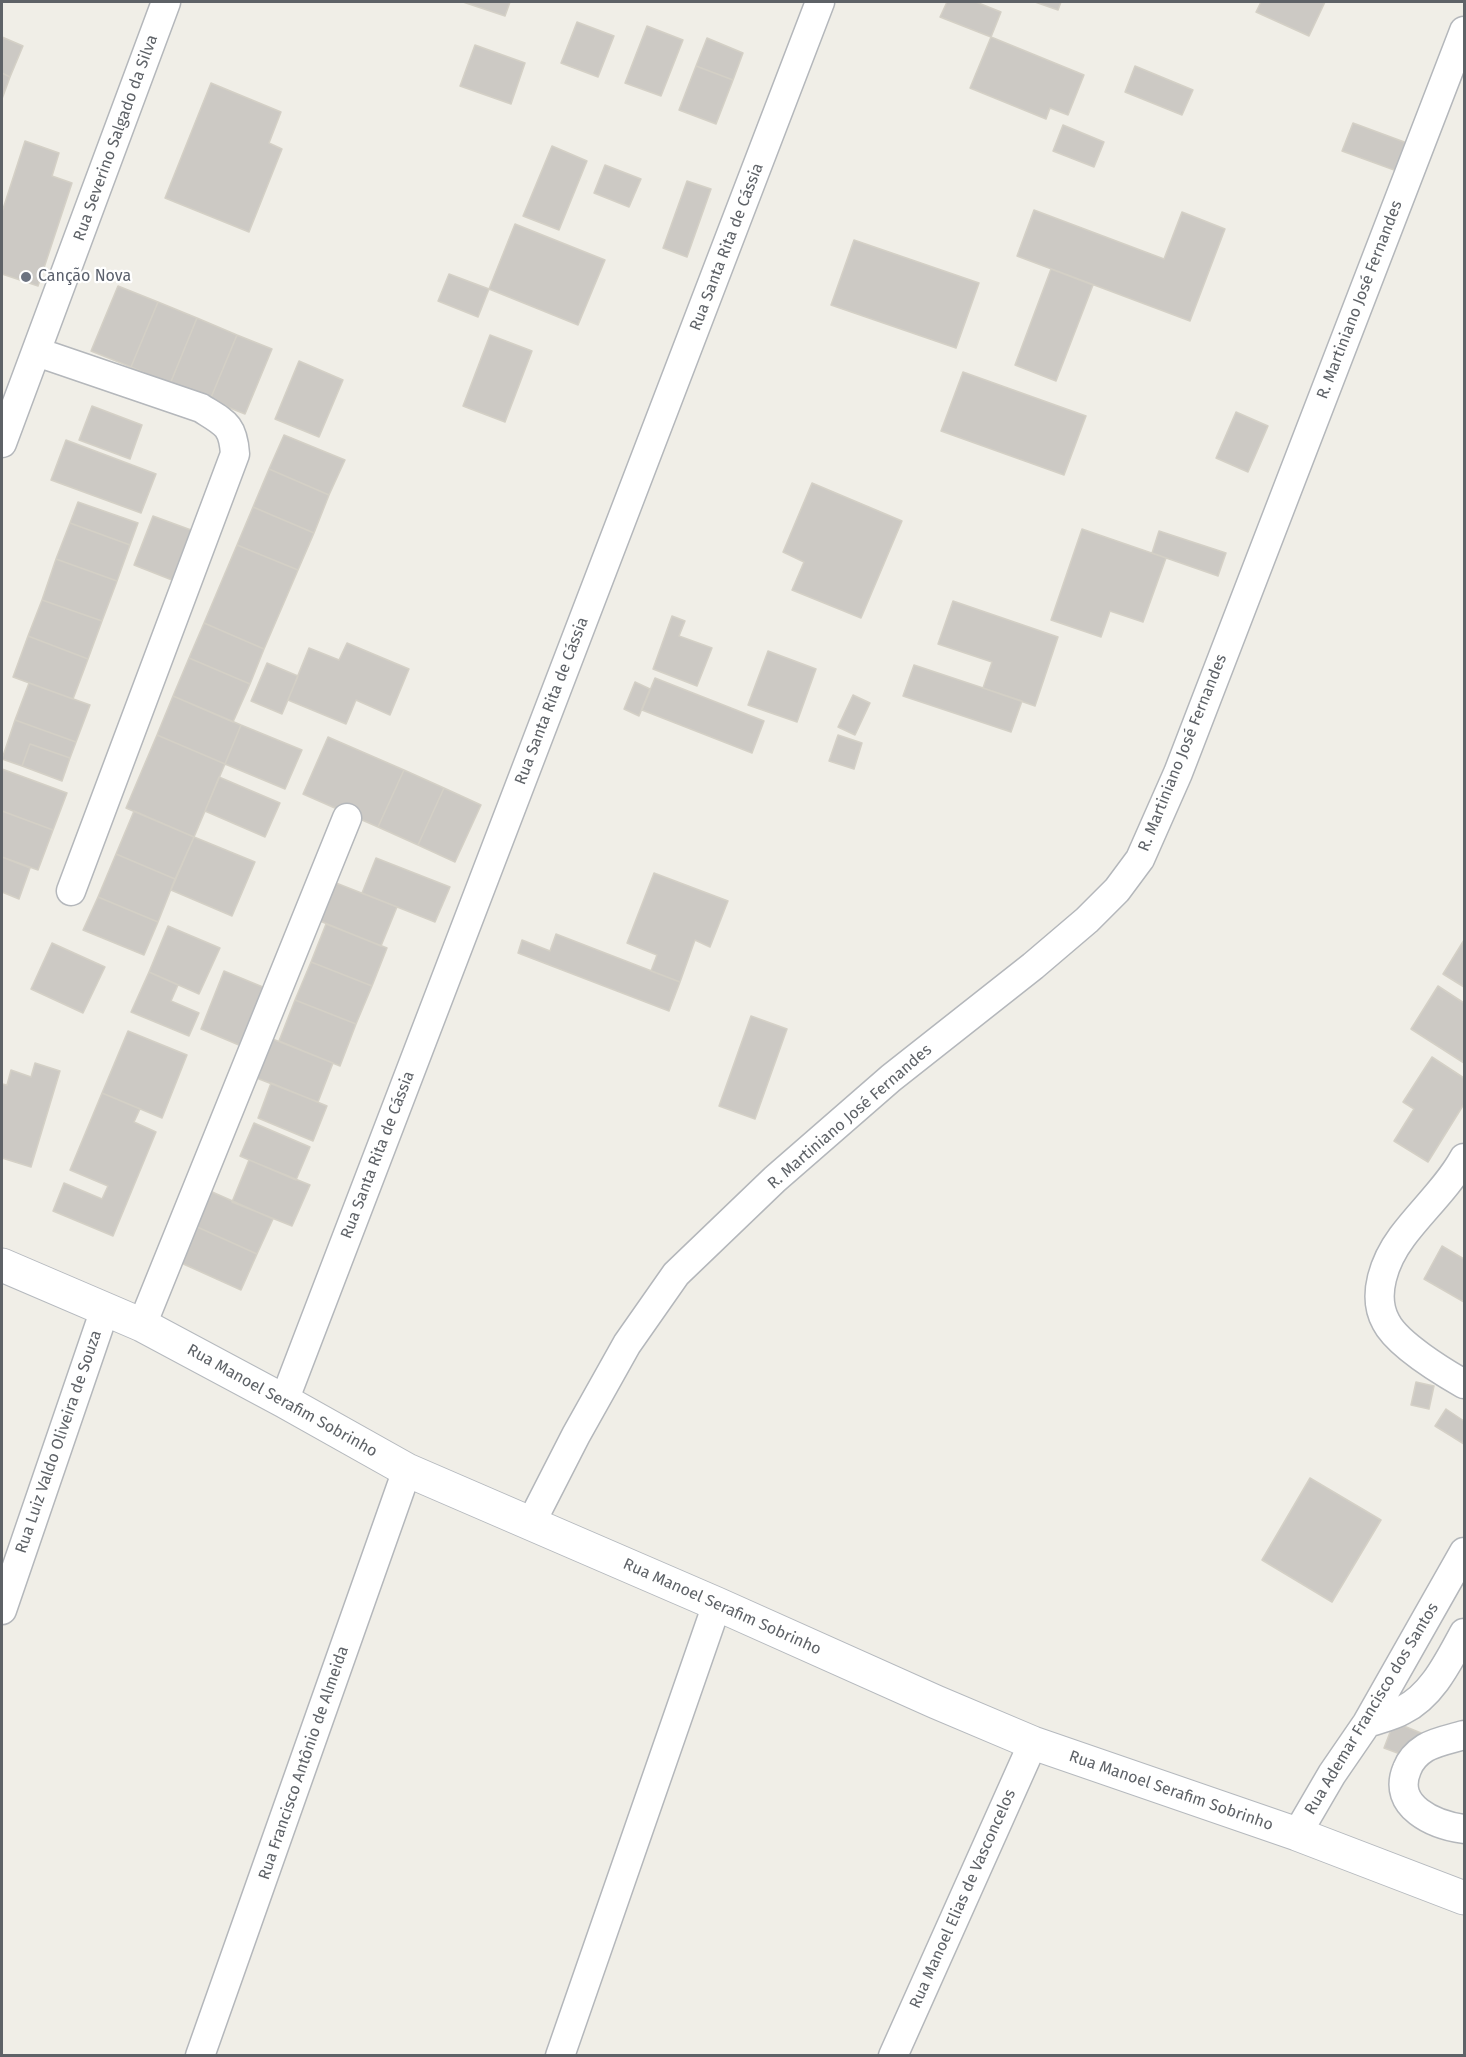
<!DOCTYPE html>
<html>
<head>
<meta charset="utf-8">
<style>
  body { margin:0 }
  #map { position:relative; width:1466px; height:2057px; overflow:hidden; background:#f0eee7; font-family:"Fira Sans",sans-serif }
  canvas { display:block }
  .frame { position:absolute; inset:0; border:3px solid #5e6267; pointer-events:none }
</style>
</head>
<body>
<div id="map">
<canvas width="1466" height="2057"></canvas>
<div class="frame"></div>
</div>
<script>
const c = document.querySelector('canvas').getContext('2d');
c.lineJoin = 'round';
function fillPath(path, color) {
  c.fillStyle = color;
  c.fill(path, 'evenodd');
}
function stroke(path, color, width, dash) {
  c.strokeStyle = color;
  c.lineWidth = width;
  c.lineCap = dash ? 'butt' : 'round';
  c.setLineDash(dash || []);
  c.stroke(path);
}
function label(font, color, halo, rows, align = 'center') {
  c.font = font + ' "Fira Sans",sans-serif';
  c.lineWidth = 4.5;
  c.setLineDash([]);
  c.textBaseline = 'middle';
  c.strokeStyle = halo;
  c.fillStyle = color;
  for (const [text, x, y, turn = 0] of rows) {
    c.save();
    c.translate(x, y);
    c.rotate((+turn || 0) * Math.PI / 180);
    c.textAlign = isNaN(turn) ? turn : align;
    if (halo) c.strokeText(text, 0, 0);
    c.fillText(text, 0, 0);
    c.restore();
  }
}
const building = new Path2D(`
  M463,2h47l-5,14z
  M947,2h29l25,10 -10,25 -51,-20z
  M1035,2h26l-3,8z
  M1261,2h64l-16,34 -53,-24z
  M577,22l37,14 -16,41 -37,-14z
  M647,26l36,14 -22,56 -36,-13z
  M2,37l21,9 -13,31 -8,-4z
  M991,37l93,38 -16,40 -18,-7 -4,11 -76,-31z
  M707,38l36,15 -10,27 -37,-14z
  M475,45l50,18 -14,41 -51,-18z
  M696,66l37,14 -17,44 -37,-14z
  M1135,66l58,24 -11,25 -57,-23z
  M2,73l8,4 -8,22z
  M211,83l70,29 -12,31 13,6 -33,83 -84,-34z
  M1353,123l54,20 -10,28 -55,-20z
  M1063,125l41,17 -10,25 -41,-16z
  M25,141l34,12 -7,23 20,7 -34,103 -36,-12v-62z
  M552,146l35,15 -28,69 -36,-14z
  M605,165l36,14 -12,28 -35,-14z
  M687,181l24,8 -24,68 -24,-9z
  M1034,210l130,49 18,-47 43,17 -35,92 -173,-65z
  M515,224l90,36 -27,65 -89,-36z
  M854,240l125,43 -23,65 -125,-43z
  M1051,269l42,16 -37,96 -41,-16z
  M449,274l40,15 -11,28 -40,-16z
  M118,286l40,16 -27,65 -40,-16z
  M158,302l39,16 -27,66 -39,-17z
  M197,318l40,17 -27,65 -40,-16z
  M237,335l35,14 -27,65 -35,-14z
  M490,335l42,16 -27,71 -42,-16z
  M299,361l44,19 -24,57 -44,-18z
  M963,372l123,44 -22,59 -123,-44z
  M92,406l50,19 -12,34 -51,-19z
  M1236,412l32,14 -20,46 -32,-14z
  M284,435l61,25 -16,35 -60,-26z
  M66,440l90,34 -15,39 -90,-33z
  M269,469l60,26 -15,38 -61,-26z
  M812,483l90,38 -41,97 -69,-28 12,-28 -21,-10z
  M78,502l60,21 -8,22 -60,-22z
  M253,507l61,26 -16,37 -61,-25z
  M153,516l38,14 -19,50 -38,-15z
  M70,523l60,22 -13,36 -61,-22z
  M1082,529l84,29 -23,64 -33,-11 -9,26 -50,-17z
  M1159,531l67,22 -8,23 -66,-23z
  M237,545l61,25 -34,79 -60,-26z
  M56,559l61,22 -15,40 -60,-21z
  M42,600l60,21 -14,38 -60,-23z
  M953,601l105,36 -23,69 -52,-18 9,-26 -54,-18z
  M672,616l13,5 -6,15 33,12 -15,38 -44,-17z
  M204,623l60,26 -14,35 -61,-26z
  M28,636l60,23 -15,40 -60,-22z
  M347,643l62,26 -19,46 -34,-15 -10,24 -58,-24 21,-52 30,12z
  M768,651l48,18 -19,53 -49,-17z
  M189,658l61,26 -17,38 -60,-26z
  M267,663l31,13 -16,38 -31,-13z
  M914,665l108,36 -11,31 -108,-36z
  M655,678l109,43 -12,32 -110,-43z
  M635,682l15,7 -11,27 -15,-7z
  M29,683l61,22 -14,37 -61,-22z
  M853,695l17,8 -15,32 -17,-8z
  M173,696l68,29 -16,39 -68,-29z
  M15,720l61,22 -6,16 -40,-14 -8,22 -20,-7z
  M241,725l61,25 -17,39 -60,-25z
  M157,735l68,29 -31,73 -68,-29z
  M838,735l24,8 -8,26 -25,-8z
  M328,737l76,33 -26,57 -75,-33z
  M30,744l40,14 -8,23 -40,-15z
  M2,769l65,24 -14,37 -51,-19z
  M404,770l40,18 -26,57 -40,-18z
  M219,777l61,26 -15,34 -60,-26z
  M444,788l37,17 -26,57 -37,-17z
  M2,811l51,19 -15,40 -36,-13z
  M134,811l60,26 -19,42 -59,-25z
  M194,837l61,25 -23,54 -61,-26z
  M116,854l59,25 -17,43 -60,-25z
  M2,857l28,11 -11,31 -17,-7z
  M376,858l74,29 -15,35 -73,-29z
  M654,873l74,28 -18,46 -15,-7 -15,42 -29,-11 6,-16 -30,-12z
  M336,883l61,24 -16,39 -61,-25z
  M98,897l60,25 -14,33 -61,-25z
  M326,924l61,24 -15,38 -61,-24z
  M168,926l52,22 -21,46 -50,-22z
  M556,934l124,48 -11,29 -151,-58 4,-13 28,11z
  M1464,940v47l-21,-13z
  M52,943l53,24 -22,46 -52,-24z
  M311,962l61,24 -16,38 -61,-24z
  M224,971l46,19 -24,58 -45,-19z
  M149,972l29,13 -7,16 28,12 -10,23 -58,-24z
  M1438,986l26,17v60l-53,-34z
  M295,1000l61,24 -16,42 -61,-25z
  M751,1016l36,13 -32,90 -36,-13z
  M128,1031l59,24 -25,63 -60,-25z
  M270,1038l63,25 -15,39 -64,-25z
  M1432,1057l32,21v26l-36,58 -34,-21 20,-32 -11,-7z
  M35,1063l25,8 -29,96 -29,-9v-74l5,1 4,-15 20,7z
  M271,1083l56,23 -14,35 -55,-23z
  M102,1093l38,16 -6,13 22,10 -43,104 -60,-25 11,-28 38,16 6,-13 -38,-16z
  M254,1123l56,24 -14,33 -56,-24z
  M249,1160l61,25 -18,41 -60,-24z
  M210,1191l63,28 -16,35 -62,-28z
  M195,1226l62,28 -16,36 -62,-28z
  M1442,1246l22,13v43l-40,-23z
  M1416,1382l18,4 -5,23 -18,-4z
  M1446,1409l18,12v23l-29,-18z
  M1310,1478l71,42 -49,82 -70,-42z
  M1394,1722l27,11 -10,25 -27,-10z`);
const street = new Path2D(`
  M37,352l164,56c24,15 32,17 34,46l-164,437
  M2,443l164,-441
  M1464,1158c-16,29 -42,52 -62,79 -17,23 -31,58 -16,85 11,22 57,50 78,62
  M142,1325l205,-507
  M284,1401l536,-1399
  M531,1523l45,-88 51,-91 49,-70 99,-95 116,-101 142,-112 54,-46 30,-30 23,-31 38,-86 286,-742
  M2,1610l103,-301
  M1367,1723c12,-4 26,-7 36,-13 30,-15 46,-50 61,-77
  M1464,1735c-13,4 -27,6 -39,13 -8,5 -15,13 -18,21 -16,38 28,56 57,60
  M1297,1834l35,-60 35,-51 97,-171
  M200,2056l207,-586
  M560,2056l157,-452
  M893,2056l140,-313`);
const secondary = new Path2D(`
  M2,1265l140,60 142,76 123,69 310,134 219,98 97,41 264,91 167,64`);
const markers = [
  [26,277,6,"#6b7280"]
];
const streetNames = [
  ["Rua Severino Salgado da Silva",116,138,-70],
  ["Rua Santa Rita de Cássia",727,247,-69],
  ["R. Martiniano José Fernandes",1360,300,-69],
  ["Rua Santa Rita de Cássia",552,701,-69],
  ["R. Martiniano José Fernandes",1183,753,-68],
  ["R. Martiniano José Fernandes",850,1117,-41],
  ["Rua Santa Rita de Cássia",378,1155,-69],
  ["Rua Manoel Serafim Sobrinho",282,1401,29],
  ["Rua Luiz Valdo Oliveira de Souza",59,1442,-71],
  ["Rua Manoel Serafim Sobrinho",722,1607,24],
  ["Rua Ademar Francisco dos Santos",1372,1709,-59],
  ["Rua Francisco Antônio de Almeida",304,1763,-71],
  ["Rua Manoel Serafim Sobrinho",1171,1791,19],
  ["Rua Manoel Elias de Vasconcelos",963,1899,-66]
];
const worshipNames = [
  ["Canção Nova",38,277]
];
fillPath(building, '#ccc9c4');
stroke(building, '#d4d0c6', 1.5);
stroke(street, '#b4b7bb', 31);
stroke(secondary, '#b5b9be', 35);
stroke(street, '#fff', 28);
stroke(secondary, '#fff', 33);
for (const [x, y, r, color] of markers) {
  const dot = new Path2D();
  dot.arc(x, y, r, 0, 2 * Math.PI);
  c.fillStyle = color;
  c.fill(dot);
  stroke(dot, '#fff', 2);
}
label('16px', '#5e6267', '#fff', streetNames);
label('16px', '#5b616d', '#fff', worshipNames, 'left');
</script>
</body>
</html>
